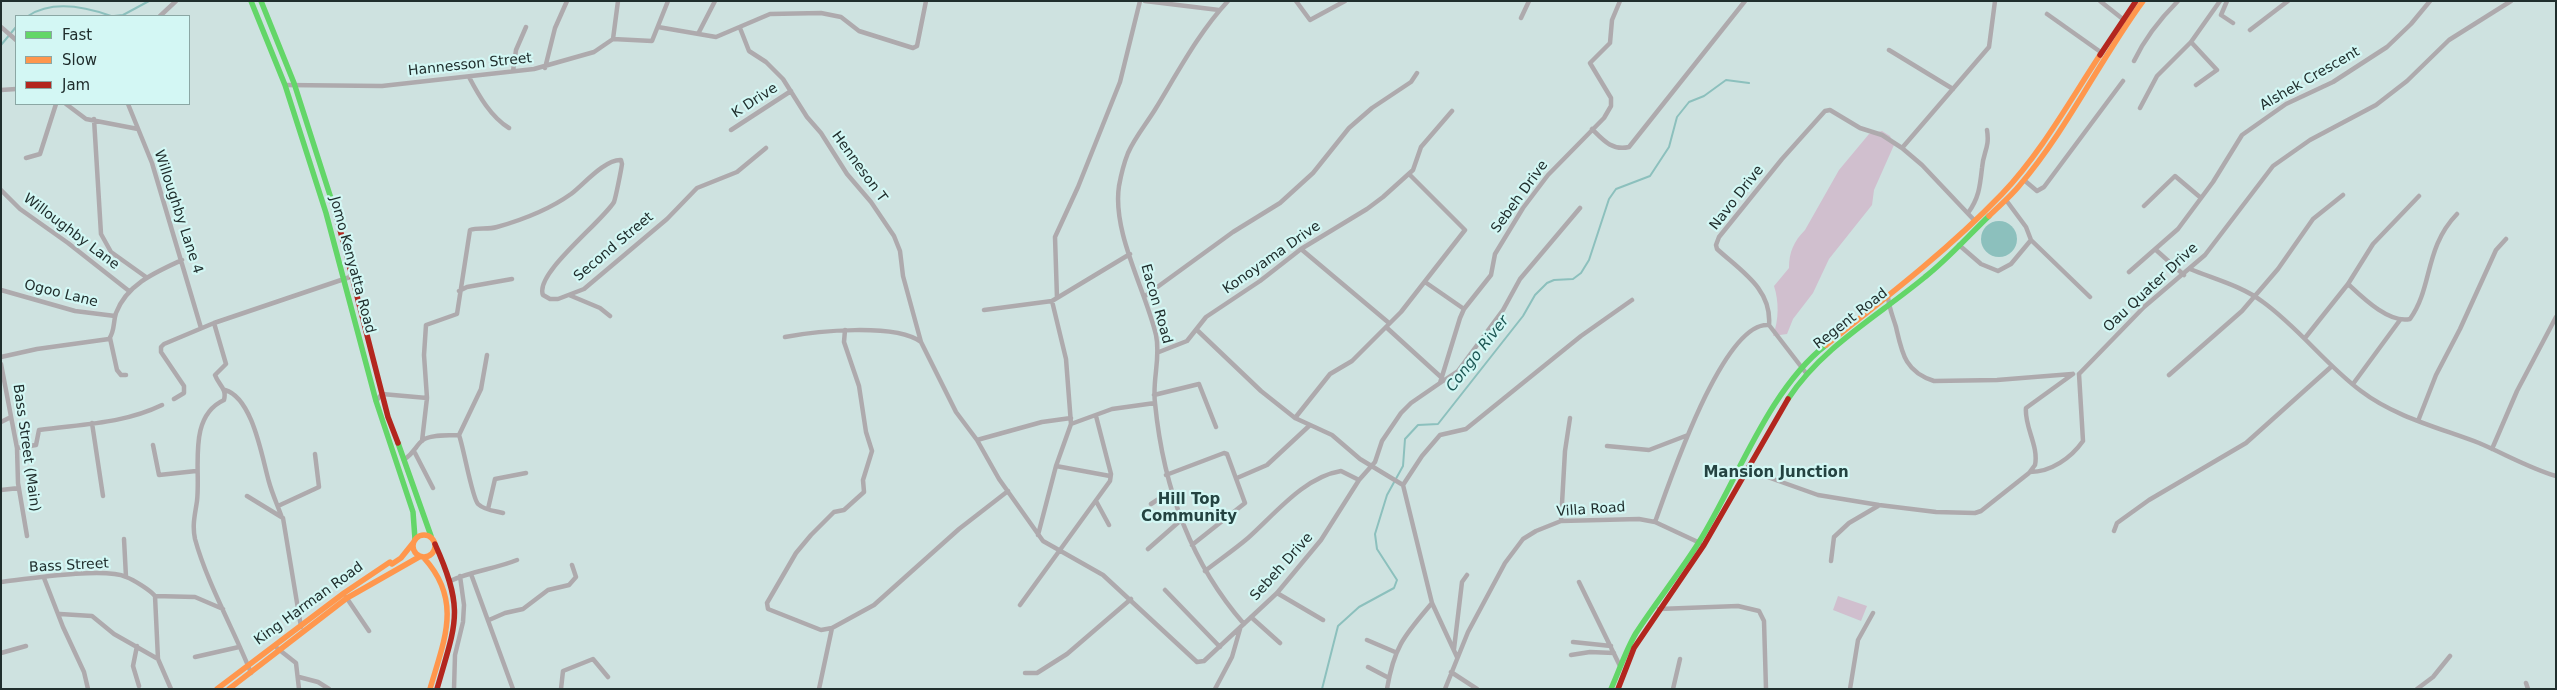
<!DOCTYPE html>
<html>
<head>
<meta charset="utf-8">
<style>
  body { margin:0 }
  #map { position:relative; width:2557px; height:690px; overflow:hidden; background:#cee2e0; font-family:"DejaVu Sans",sans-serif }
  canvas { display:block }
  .frame { position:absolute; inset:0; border:2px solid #202e2d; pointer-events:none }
  .legend { position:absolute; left:15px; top:15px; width:175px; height:90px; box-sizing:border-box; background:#d3f7f4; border:1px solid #8ba7a4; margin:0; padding:6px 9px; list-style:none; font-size:15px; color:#202e2d }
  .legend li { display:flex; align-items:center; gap:10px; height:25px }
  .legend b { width:25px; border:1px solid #8ba7a4 }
</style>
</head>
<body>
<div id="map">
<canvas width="2557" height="690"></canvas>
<div class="frame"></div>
<ul class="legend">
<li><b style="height:6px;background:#63d668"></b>Fast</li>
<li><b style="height:6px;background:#ff974d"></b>Slow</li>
<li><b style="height:6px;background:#b3261e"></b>Jam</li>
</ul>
</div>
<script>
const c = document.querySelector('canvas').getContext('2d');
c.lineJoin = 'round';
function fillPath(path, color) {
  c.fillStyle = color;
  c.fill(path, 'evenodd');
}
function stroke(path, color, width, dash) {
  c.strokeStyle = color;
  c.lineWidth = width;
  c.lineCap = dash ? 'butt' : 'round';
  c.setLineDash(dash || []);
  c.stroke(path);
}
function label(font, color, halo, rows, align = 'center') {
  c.font = font + ' "DejaVu Sans",sans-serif';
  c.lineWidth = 4.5;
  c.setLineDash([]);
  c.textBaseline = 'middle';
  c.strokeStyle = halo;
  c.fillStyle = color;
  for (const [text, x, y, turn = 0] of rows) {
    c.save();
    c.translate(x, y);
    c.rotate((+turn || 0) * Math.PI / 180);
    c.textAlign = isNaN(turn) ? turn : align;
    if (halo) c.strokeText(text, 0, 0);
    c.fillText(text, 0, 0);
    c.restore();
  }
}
const green = new Path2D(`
  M1882,131l8,5 4,9 -20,45 -2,15 -43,54 -16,34 -20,26 -6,15 -14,2c6,-16 6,-35 1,-50l15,-18c0,-16 5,-27 16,-38l34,-60 30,-36z
  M1838,596l29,10 -6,15 -28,-11z`);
const water = new Path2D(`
  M1981 239a18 18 0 1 1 36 0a18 18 0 1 1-36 0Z`);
const stream = new Path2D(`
  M28,16c24,-16 58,-9 83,0
  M114,16l9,-1 26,-14
  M1,45l15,-18
  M1322,689l16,-63 21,-19 35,-19 3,-8 -20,-31 -2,-15 12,-39 16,-29 2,-27 13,-14 20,-1 85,-108 12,-21 12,-12 7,-3 19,-1 8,-6 8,-13 20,-61 7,-10 34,-13 19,-29 8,-30 12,-15 15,-6 22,-16 23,3`);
const street = new Path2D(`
  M1145,1l74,9
  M1228,1c-29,31 -50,71 -72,107 -9,15 -21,29 -28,45 -4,10 -7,22 -9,33 -7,46 26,103 37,149 5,23 -4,45 -1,68 8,82 34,158 89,221
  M1296,1l14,19 35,-19
  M2100,1l24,19
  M2227,1l-6,14 12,8
  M2047,14l55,39
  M160,16l16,-15
  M1521,18l8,-17
  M1,27l15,13
  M658,27l58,10 54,-23 51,-1 20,4 18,14 54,17 4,-2 9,-45
  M740,28l9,23 17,11 17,17 24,38 14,16 26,41 24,28 23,34 6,15 3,25 18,66
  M2250,30l38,-29
  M698,34l17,-33
  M613,39l5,-38
  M2191,42l26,28 -21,15
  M1889,50l64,39
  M2134,61c11,-23 26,-42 44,-60
  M545,68l10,-40 12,-27
  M513,71l3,-21 10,-23
  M469,77c10,19 22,40 40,51
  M285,85l97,1 152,-17 60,-17 19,-13 39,2 16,-40
  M1,90l15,-1
  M66,104l20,15 52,10
  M128,104l24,59 49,165
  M2140,108l17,-32 34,-34 29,-41
  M94,119l7,115 10,18 35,25
  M1592,129c11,11 20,22 37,18l116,-146
  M731,130l60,-39
  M1902,148l87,-101 6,-46
  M26,158l14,-4 16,-50
  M2024,180l13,11 7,-4 79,-106
  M1,190l19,19 48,34 61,48
  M2006,200l20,27 5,13 59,57
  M2144,206l31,-30 26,22
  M1968,213c11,-15 12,-27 14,-45 1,-16 8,-20 5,-38
  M1959,245l22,19 17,7 13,-7 20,-24
  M1301,249l88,74
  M2156,250l28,25
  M2190,269c24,10 52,17 73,33 36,26 63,63 98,89 34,26 79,37 118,52 26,11 50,25 77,33
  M2129,272l49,-43 35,-47 29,-47 44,-31 47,-22 54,-35 24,-23 19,-23
  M1425,282l39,27
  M2348,284c14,13 41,40 62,35 23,-32 14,-71 47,-105
  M1,290l74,21 40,5
  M459,291l8,-4 45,-8
  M569,295l31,13 10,8
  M1145,296l88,-64 47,-29 33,-30 36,-45 23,-20 39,-26 6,-9
  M1888,297c1,11 5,20 8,30 6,26 9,45 38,54l63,-1 75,-6
  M1057,298l-2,-61 23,-50 42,-105 20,-81
  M1052,301l14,58 5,65
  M984,310l68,-9 78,-47
  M214,323l12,41 -11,11c4,11 12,13 9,25 -37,17 -23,69 -27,101 -2,14 -5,24 -2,38 12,44 39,91 56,134
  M1386,327l56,51
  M845,330l-1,12 15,44 7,46 6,19 -9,29 1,12 -20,18 -10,2 -23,23 -15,18 -29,50 1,6 53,21 11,-2 42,-23 85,-76 49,-38
  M1197,330l64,61 34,27 37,17 28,24 43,26 29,118 25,54
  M785,337c31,-6 110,-14 136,5l35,70 21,28 22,39 44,62 60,34 94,87 7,-1 73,-68 44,-53 38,-60 16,-18 7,-21 19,-28 10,-10 29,-20 20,-65 4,-9 27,-34 4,-21 28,-46 25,-33 56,-57 7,-12v-8l-21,-35 20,-20 2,-23 8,-19
  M110,338l7,32 4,5h5
  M2305,338l43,-54 25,-40 46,-48
  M1159,352l28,-11 19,-24 54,-36 41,-32 66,-40 16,-12 30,-27 8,-23 31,-36
  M1,357l36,-8 72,-10c6,-8 4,-17 7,-26 11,-29 40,-41 66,-53
  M1,364l16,84 1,35 9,53
  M1806,373l-37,-48c3,-36 -28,-54 -52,-76l-1,-4 3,-8 63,-78 43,-48 5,-1 30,18 22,7 20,13 20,17 53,56
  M2079,374l65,-67 61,-52 68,-89 37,-26 66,-35 31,-24 42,-41 62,-39
  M2169,375l73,-64 36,-42 35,-50 30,-24
  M1440,383l18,-12 45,-61 17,-31 60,-71
  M2353,384l47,-64
  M225,390c28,8 37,68 44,92 3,11 8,22 12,33
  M1154,395l45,-11 17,43
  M174,399l10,-6v-7l-23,-34v-5l3,-3 50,-21 139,-47
  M376,401l6,-7 45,4
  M1295,418l35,-44 22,-13 49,-49 64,-82 -56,-56
  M2418,421l18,-46 24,-46 36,-79 10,-11
  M1,422l10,-5
  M92,423l11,73
  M459,435c5,14 13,63 19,69 6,6 17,7 25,9
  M977,440l65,-18 29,-4
  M422,441l5,-43 -3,-43 2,-30 31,-11 13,-84c8,-3 18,0 27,-3 25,-7 53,-18 74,-33 12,-9 34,-35 50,-34l1,4c-1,7 -6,32 -8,38 -12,20 -80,72 -71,93l7,4h8l26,-10 83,-70 30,-31 40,-16 29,-24
  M153,445l6,30 37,-4
  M1607,446l42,4 39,-15
  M17,448l19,-3 3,-15c42,-6 84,-6 123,-25
  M2492,449l25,-58 39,-74
  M415,453l18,35
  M404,460c11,-8 12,-15 19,-20 8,-6 26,-4 36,-5l22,-46 6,-34
  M1056,466l54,10
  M1745,469l73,26 61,10 57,7 39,1 6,-2 48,-38 6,-8c4,-19 -11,-39 -9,-57l47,-34
  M2030,472c21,0 41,-14 53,-31l-4,-67
  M1166,475l58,-22 3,1 18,49 -53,42
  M1237,478l30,-13 42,-39
  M1403,485l19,-29 18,-21 26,-6 115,-93 51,-36
  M1,490l18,-2
  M247,496l36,22 18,109
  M1096,501l13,24
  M1151,504l20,-13
  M278,506l41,-19 -4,-33
  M488,509l7,-30 31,-6
  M1561,521l4,-70 5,-33
  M1655,522c14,-38 68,-202 114,-197
  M2114,531l3,-8 32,-23 97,-57 86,-77
  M1038,535l18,-69 15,-42 41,-15 43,-6
  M124,539l2,38
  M1148,549l33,-29
  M1831,561l3,-24 15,-14 29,-17
  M1205,571c14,-11 29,-21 43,-33 27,-24 56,-61 93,-67l18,9
  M471,574l42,115
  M44,578l19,49 21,45 4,17
  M450,581c21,-10 45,-12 67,-21
  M1,582c26,-3 104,-15 125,-5 8,3 24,13 29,19l3,63 13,30
  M1579,582l41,84
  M1165,590l55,57
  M1277,593l46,27
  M155,596l40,1 28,12
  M346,597l23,34
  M1020,605l90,-124 1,-7 -15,-58
  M1659,609l79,-3 21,5 5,10 2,68
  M60,614l32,2 22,18 44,25
  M1251,617l29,26
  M489,620l16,-7 18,-4 25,-19 21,-5 7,-8 -4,-12
  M1367,640l28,12
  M1573,642l38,4
  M137,646l-4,20 6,20
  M277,648l19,15 3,26
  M1454,649l8,-67 5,-7
  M1,653l25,-7
  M1571,655l19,-3 24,1
  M195,657l44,-10
  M1368,667l21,11
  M1451,672l26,17
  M1025,673h12l30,-19 64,-55
  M299,677l19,5 11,7
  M2526,683l2,6
  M454,689l1,-34 8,-33 1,-17 -4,-29
  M561,689l2,-18 30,-12 15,18
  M819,689l13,-61
  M1215,689l17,-32 8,-28
  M1387,689c7,-43 18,-54 45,-86
  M1445,689l23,-57 37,-69 18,-24 13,-8 25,-10 78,-2 16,3 45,21
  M1673,689l7,-30
  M1850,689l8,-49 15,-27
  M2417,689l16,-12 17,-21`);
const fast = new Path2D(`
  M251,1l34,84 41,128 50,188 37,111 2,27
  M261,1l33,82 42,131
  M1788,399c34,-52 90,-83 137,-122 23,-18 43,-41 64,-61
  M398,443l33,93
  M1611,689c8,-18 15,-39 25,-56 20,-31 43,-59 63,-91 38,-61 69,-152 127,-197`);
const slow = new Path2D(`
  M1989,216c10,-10 21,-19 30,-30 48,-56 80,-125 124,-185
  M1826,345c61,-48 122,-95 176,-151 39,-41 67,-92 98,-139
  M413 546a11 11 0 1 1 22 0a11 11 0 1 1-22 0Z
  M424,558c39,43 20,82 6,131
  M217,689l127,-96 46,-31 2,2 9,-6 12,-15
  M229,689l118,-91 72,-41`);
const jam = new Path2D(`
  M2100,55l36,-54
  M336,214l52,203 10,26
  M435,544c30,67 21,78 2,145
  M1618,689l16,-41 70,-103 84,-146`);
const streetNames = [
  ["Hannesson Street",470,65,-6],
  ["Alshek Crescent",2310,79,-30],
  ["K Drive",755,101,-33],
  ["Henneson T",859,167,54],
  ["Sebeh Drive",1520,197,-54],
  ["Navo Drive",1737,198,-52],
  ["Willoughby Lane 4",178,212,72],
  ["Willoughby Lane",71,232,37],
  ["Second Street",614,247,-40],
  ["Konoyama Drive",1272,258,-35],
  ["Jomo Kenyatta Road",352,265,75],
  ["Oau Quater Drive",2151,288,-43],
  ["Ogoo Lane",61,294,14],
  ["Eacon Road",1156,304,74],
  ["Regent Road",1851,319,-38],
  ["Bass Street (Main)",26,448,82],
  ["Villa Road",1591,510,-4],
  ["Bass Street",69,566,-3],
  ["Sebeh Drive",1282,567,-48],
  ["King Harman Road",309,604,-36]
];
const waterNames = [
  ["Congo River",1478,354,-52]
];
const neighbourhoodNames = [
  ["Mansion Junction",1776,473],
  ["Hill Top",1189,500],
  ["Community",1189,517]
];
fillPath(green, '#d0bfce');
fillPath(water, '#8cc0bd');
stroke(stream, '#8cc0bd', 2);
stroke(street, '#aeaaad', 4.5);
stroke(fast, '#63d668', 5.5);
stroke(slow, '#ff974d', 5.5);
stroke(jam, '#b3261e', 5.5);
label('14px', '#202e2d', '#d3f7f4', streetNames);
label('italic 15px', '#1b5653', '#d3f7f4', waterNames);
label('bold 15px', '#244341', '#d3f7f4', neighbourhoodNames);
</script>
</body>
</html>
